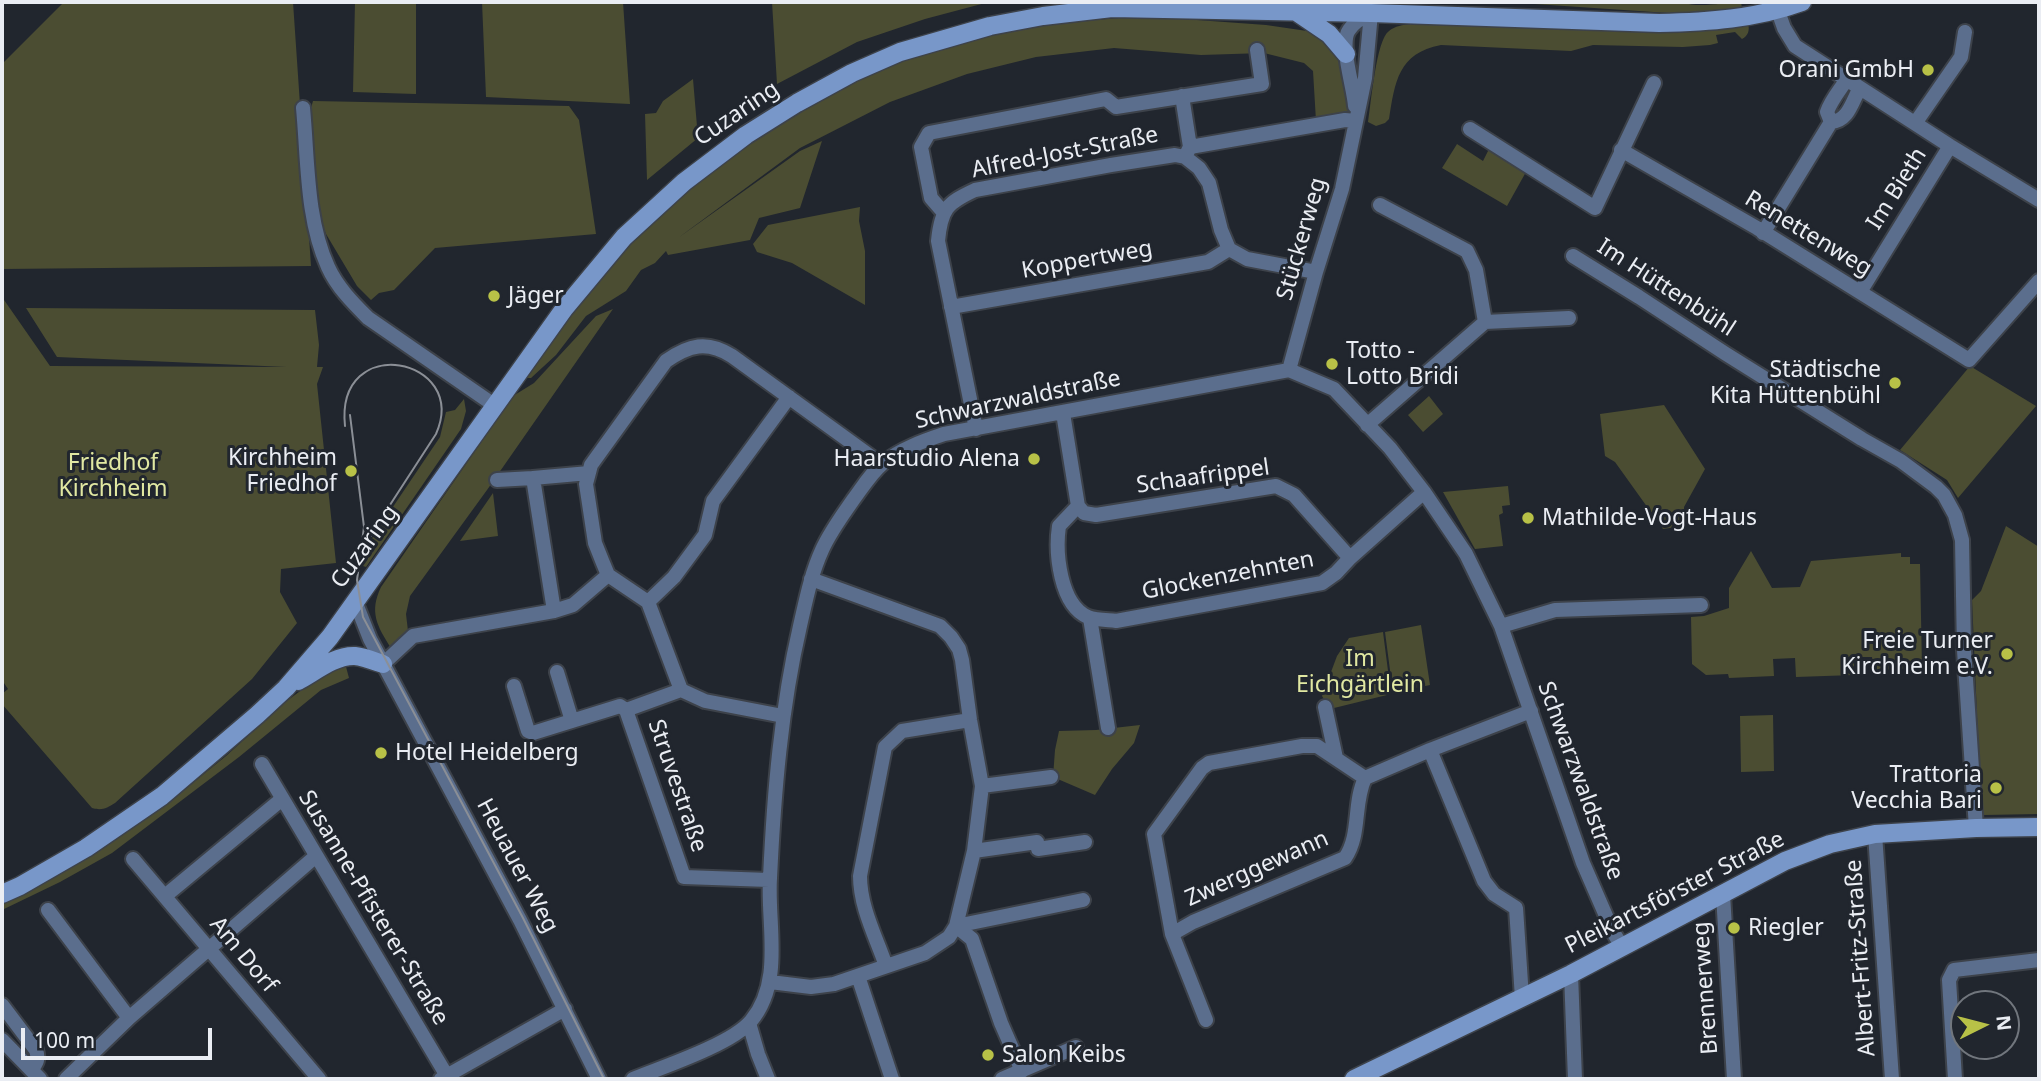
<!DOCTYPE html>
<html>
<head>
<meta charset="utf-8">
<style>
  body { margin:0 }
  #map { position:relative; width:2041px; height:1081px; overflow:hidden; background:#21262e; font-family:"Noto Sans",sans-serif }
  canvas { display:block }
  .frame { position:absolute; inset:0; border:4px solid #eaedf3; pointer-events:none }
  .north { position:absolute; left:1950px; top:990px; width:70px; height:70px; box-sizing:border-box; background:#21262e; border:2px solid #71767d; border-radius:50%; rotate:84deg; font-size:19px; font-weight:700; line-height:28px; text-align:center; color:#eaedf3 }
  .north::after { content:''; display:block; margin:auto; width:24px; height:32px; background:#b8c147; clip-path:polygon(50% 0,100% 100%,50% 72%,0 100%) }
  .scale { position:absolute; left:21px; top:1028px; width:191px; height:32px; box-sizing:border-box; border:4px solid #eaedf3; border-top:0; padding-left:9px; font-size:21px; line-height:24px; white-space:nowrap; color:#eaedf3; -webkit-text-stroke:5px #21262e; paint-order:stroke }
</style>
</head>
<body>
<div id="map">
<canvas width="2041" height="1081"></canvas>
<div class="frame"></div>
<div class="north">N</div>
<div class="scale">100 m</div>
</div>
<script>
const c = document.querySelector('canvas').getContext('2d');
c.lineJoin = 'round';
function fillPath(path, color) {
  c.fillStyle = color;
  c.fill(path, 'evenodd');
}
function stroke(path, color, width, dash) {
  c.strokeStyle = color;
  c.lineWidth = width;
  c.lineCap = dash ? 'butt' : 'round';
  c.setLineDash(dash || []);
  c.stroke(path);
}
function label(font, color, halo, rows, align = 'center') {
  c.font = font + ' "Noto Sans",sans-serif';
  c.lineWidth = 6;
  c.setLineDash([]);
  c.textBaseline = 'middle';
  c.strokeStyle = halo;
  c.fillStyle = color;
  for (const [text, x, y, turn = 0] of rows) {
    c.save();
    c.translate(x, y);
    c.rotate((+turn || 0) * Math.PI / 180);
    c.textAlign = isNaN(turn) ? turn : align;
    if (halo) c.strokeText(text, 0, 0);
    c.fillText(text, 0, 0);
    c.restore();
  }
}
const green = new Path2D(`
  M64,2h229l18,264 -309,3v-205z
  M355,2h61v92l-63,-2z
  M482,2h141l7,102 -144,-7z
  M772,2h217l-64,17 -68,23 -80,42z
  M1463,2h219c18,7 40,0 59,0l1,6 -41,6 -33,-1 -148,-10z
  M1142,16l124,9 48,7 11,7 19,26 10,53 -38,3 -3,-50 -9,-8 -40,-10 -63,2 -87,-7 -78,9 -69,17 -77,28 -90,46 -122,90 122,-87 22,-10 -22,67 -41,10 -9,22 -82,15 -2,-4 -11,12 -14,7 -15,21 -40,25 -30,39 -25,23h-5l51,-72 29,-37 45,-48 85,-73 107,-63 52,-22 72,-23 51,-11 53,-7z
  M1410,24l271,8 67,-8c2,6 0,12 -6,15l-7,-7 -19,3 2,8 -8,2 -27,2 -90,-2 -22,6 -130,-6c-43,8 -46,37 -52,74l-4,4 -9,3 -8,-4c3,-18 8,-82 21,-91 6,-5 14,-6 21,-7z
  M693,79l5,59 -51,42 -2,-66 11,-1 7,-12z
  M313,101l256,5 10,14 17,114 -161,14 -41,42 -15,3 -8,7 -14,-14 -31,-52 -7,-17 -8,-109z
  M1457,144l26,17 6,-12 37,23 -19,34 -65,-38z
  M860,207l-1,14 6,30v54l-73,-42 -35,-11 -4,-8 15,-19z
  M2,297l48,69 237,1 -230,-10 -31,-49 289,2 4,35 -2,22h6l-6,17 19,179 -55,6 -1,23 17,31 -45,56 -137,124c-8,5 -13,8 -23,5l-90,-104v-10l6,-5 -6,-9z
  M613,309l-126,181 -77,106 -4,18 2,17 -17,17c-14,-22 -22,-36 -10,-61l132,-191 21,-13 62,-67z
  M1970,366l66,40 -78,92 -11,-18 -47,-30z
  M1429,396l14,18 -20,18 -15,-17z
  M464,399l2,12 -5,18 -95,138 -3,-1 4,-19 7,-12 66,-98 6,-25 9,-2z
  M1664,405l41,64 -21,38v19l-21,3 -48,-67 -10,-6 -5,-42z
  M1508,486l2,19 -8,1 1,7 -4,2 4,31 -28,3 -32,-57z
  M493,493l5,43 -38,5z
  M2006,526l33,21v267l-55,1 -3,-6 -9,-209 9,-9z
  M1751,551l21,37 28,-1 11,-26 90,-8v4h9v7h10l2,104 -42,2v4l-7,1 -1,-18h-18v18l-58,2 -1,-19 -22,1 1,17 -45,2 -1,-4 -22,1 -14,-11 -1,-47 13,-1 25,-8v-20z
  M1421,625l9,60 -37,8 -8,-61z
  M1383,632l8,62 -61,15 -8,-13 15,-40 12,-18z
  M345,663l4,15 -28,12 -82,67 -127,96 -52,29 -58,28v-8l59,-30 72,-45 36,-25 57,-46 58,-53 23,-17z
  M1773,715l1,56 -33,1 -1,-56z
  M1140,725l-6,18 -22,26 -17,26 -42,-18 2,-27 4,-19 37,-1z`);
const street = new Path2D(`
  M1778,11l6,17 11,18 155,100 89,54
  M1182,96l8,51 -3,6
  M1355,106c-1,-18 -16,-62 -6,-76 5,-8 14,-13 22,-17
  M303,108c5,52 3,111 25,159 9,20 25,36 40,51l126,87
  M1831,122l-4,-10c4,-12 13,-22 20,-33
  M1916,122l45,-65 4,-25
  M1470,129l125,79 59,-125
  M1190,147l155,-27 11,1
  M1621,150l136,78 212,132 70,-79
  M944,213l-13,-15 -10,-51 8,-14 177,-34 10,8 146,-23 -5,-34
  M1763,233l68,-111c18,-1 21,-21 29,-34
  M1573,256l66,41 87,57 136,85 39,22 35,26 8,8 11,20 7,25 2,110 12,178
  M1860,292l90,-146
  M951,307l257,-45 21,-13
  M1485,322l84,-4
  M1289,370l27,-98 26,-83 23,-111 6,-65
  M1063,413l15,93 -19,20c-4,27 1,79 29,91 8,3 19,3 28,4l206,-38 14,-10 14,-15 74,-66
  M1367,425l118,-103 -9,-52 -9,-19 -87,-46
  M976,429l-38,-188c3,-32 9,-38 37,-51l136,-25 64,-10 10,2 14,11 10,15 12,47 8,19 18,10 69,13
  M497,480l36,-2
  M1078,506l6,7 12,2 180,-29 18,9 56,63
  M355,601l15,38 150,281 79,159
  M648,602l26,-25 31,-42 8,-34 76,-104
  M554,611l-21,-133 56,-5
  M1090,618l18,110
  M1501,626l54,-16 146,-5
  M383,664l30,-28 141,-25 19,-6 35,-30
  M557,672l15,49
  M514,686l14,45 5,2 87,-27 6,4 55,-20
  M1325,707l11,51
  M626,710l58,167 85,3
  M783,716l-78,-15 -24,-11 -33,-88 -40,-27 -5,-12 -8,-20 -9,-59 5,-19 75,-104c23,-16 41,-21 66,-5l149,108
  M1430,750l54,131 10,13 22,14 6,90
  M262,764l185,312
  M982,786l69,-9
  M1875,834l17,245
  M974,851l63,-9 1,7 47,-7
  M133,859l186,220
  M1723,894l11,185
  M165,896l117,-97
  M48,910l81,108
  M1172,934l-18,-100 48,-66 7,-5 93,-17h15l48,32
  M886,966c-10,-29 -26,-59 -26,-90l25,-129 17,-16 68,-11
  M1571,974l4,105
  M858,976l34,103
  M770,982l41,5 23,-3 91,-31 24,-16 7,-11 18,-75 8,-65 -12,-66 -8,-60 -3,-11 -8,-12 -11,-11 -129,-47
  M2,1005l34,45c3,9 1,13 -5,20
  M1206,1020l-34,-86 21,-12 152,-64c16,-23 8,-55 20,-80l65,-28 101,-39
  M749,1023l9,31 10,25
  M2,1040l38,39
  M1022,1071l-21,-48 -29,-84 -16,-13 127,-26
  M66,1079l63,-61 187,-162
  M441,1079l124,-70
  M633,1079c30,-12 99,-35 118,-58 33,-40 16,-96 19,-143 4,-85 11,-170 30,-252 6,-26 11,-52 22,-76 8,-18 20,-34 31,-50 9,-12 18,-27 30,-37 18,-14 40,-22 61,-29l345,-64 45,19 56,59 34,44 42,62 35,72 82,237 30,69 10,16
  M1002,1079l74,-32
  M1955,1079l-6,-99 5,-10 85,-10`);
const secondary = new Path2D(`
  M1298,13l31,21 17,20
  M298,681c17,-9 37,-26 57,-25 9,1 19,5 28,8
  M2,894l18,-8 66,-38 76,-52 95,-81 29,-27 44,-51 234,-328 60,-72 60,-55 62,-47 51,-32 55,-30 48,-21 90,-26 53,-10 69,-8 259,5 288,10c49,-1 96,-4 143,-21
  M1354,1079l217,-105 214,-113 45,-17 45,-10 101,-6 63,-1`);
const tram = new Path2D(`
  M350,415l14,112 -7,53 6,37 160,301 81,161
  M345,426c-10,-95 125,-69 91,8l-61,94 -10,18`);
const markers = [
  [1928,70,7,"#b8c147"],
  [494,296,7,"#b8c147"],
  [1332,364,7,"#b8c147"],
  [1895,383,7,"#b8c147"],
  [1034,459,7,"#b8c147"],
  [351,471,7,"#b8c147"],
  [1528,518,7,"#b8c147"],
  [2007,654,7,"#b8c147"],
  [381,753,7,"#b8c147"],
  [1996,788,7,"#b8c147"],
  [1734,928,7,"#b8c147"],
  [988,1055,7,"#b8c147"]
];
const poiNames = [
  ["Orani GmbH",1914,70],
  ["Jäger",508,296,"left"],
  ["Totto -",1346,351,"left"],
  ["Lotto Bridi",1346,377,"left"],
  ["Städtische",1881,370],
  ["Kita Hüttenbühl",1881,396],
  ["Kirchheim",337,458],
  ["Friedhof",337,484],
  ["Haarstudio Alena",1020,459],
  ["Mathilde-Vogt-Haus",1542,518,"left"],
  ["Freie Turner",1993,641],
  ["Kirchheim e.V.",1993,667],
  ["Hotel Heidelberg",395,753,"left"],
  ["Trattoria",1982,775],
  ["Vecchia Bari",1982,801],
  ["Riegler",1748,928,"left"],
  ["Salon Keibs",1002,1055,"left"]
];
const streetNames = [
  ["Cuzaring",737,114,-34],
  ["Alfred-Jost-Straße",1065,153,-11],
  ["Im Bieth",1897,189,-58],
  ["Renettenweg",1808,234,31],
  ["Stückerweg",1302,239,-74],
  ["Koppertweg",1087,260,-10],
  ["Im Hüttenbühl",1666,288,33],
  ["Schwarzwaldstraße",1018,400,-12],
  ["Schaafrippel",1203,477,-8],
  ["Cuzaring",365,547,-54],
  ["Glockenzehnten",1228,576,-11],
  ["Schwarzwaldstraße",1580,781,70],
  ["Struvestraße",677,786,71],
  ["Heuauer Weg",517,866,62],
  ["Zwerggewann",1257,869,-24],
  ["Pleikartsförster Straße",1675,893,-27],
  ["Susanne-Pfisterer-Straße",373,908,59],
  ["Am Dorf",243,955,50],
  ["Albert-Fritz-Straße",1861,958,-94],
  ["Brennerweg",1706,988,-94]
];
const parkNames = [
  ["Friedhof",113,463],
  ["Kirchheim",113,489],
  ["Im",1360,659],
  ["Eichgärtlein",1360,685]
];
fillPath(green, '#4b4d32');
stroke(street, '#3d424a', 18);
stroke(secondary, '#3d424a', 21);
stroke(street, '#5b6e8d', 14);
stroke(secondary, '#7897c9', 18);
stroke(tram, '#8b8f96', 2);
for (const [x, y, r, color] of markers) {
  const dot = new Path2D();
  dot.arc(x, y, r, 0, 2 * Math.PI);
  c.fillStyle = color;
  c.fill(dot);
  stroke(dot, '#21262e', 2.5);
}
label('23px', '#eaedf3', '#21262e', poiNames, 'right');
label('23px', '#eaedf3', '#21262e', streetNames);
label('23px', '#e1e8a2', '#21262e', parkNames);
</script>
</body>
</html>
